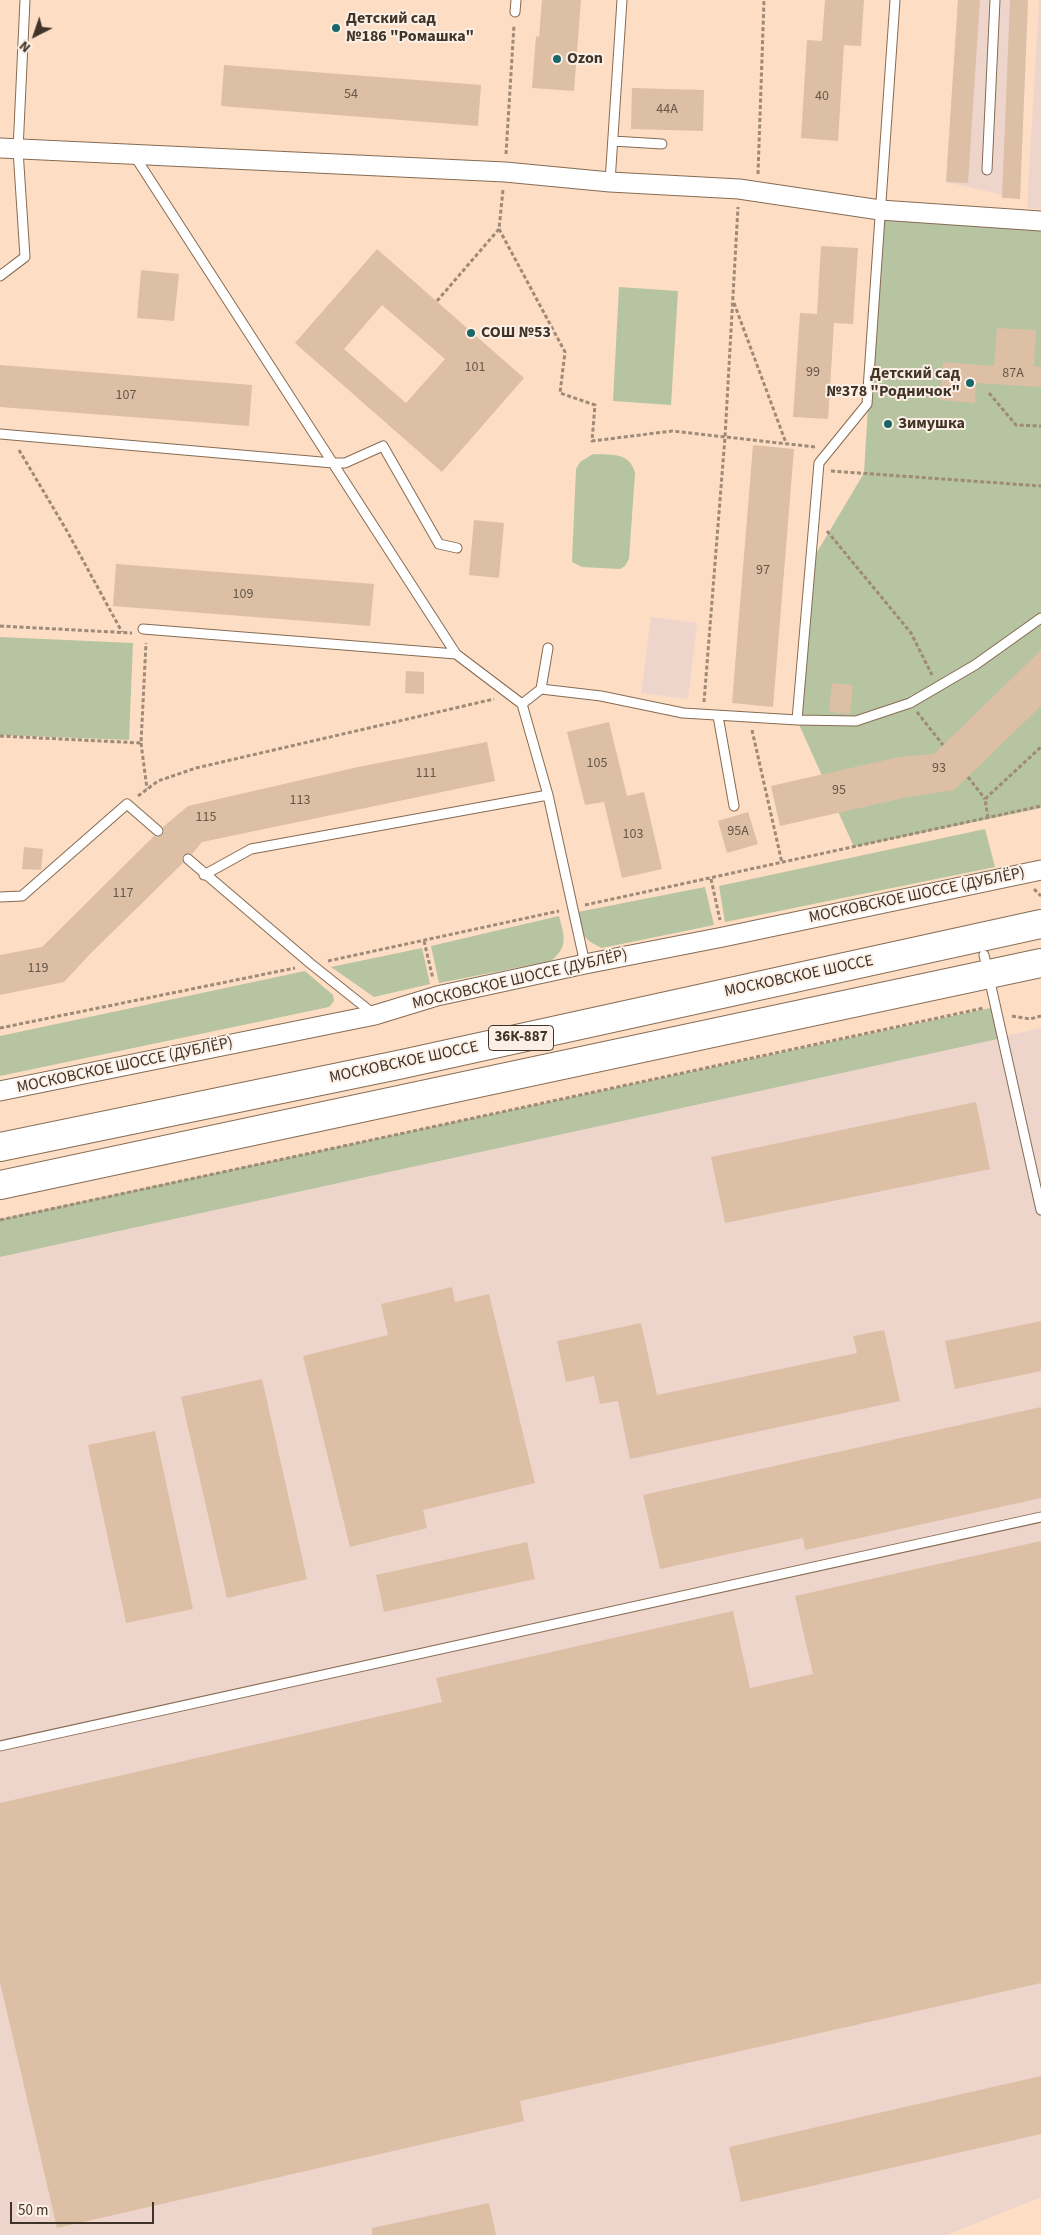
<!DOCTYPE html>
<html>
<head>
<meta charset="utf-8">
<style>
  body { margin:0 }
  #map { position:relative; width:1041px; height:2235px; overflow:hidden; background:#fddec4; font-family:"Source Sans 3",sans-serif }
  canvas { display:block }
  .north { position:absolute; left:10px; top:10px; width:50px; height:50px; -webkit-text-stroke:4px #fcefe5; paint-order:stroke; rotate:221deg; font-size:14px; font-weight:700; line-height:20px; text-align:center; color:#403429 }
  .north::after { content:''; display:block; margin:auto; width:18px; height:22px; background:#403429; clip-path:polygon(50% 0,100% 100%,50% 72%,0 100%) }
  .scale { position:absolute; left:10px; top:2202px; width:144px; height:22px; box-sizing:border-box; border:2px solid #403429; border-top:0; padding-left:6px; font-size:15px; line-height:18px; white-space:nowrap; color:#403429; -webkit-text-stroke:4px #fcefe5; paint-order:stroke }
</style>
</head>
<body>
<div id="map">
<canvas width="1041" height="2235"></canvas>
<div class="north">N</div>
<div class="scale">50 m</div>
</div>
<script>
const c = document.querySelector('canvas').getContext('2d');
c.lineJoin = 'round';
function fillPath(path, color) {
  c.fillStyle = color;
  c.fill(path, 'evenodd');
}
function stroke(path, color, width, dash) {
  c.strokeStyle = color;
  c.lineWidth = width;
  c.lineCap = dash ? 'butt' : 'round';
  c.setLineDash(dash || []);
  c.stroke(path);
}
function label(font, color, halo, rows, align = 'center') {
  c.font = font + ' "Source Sans 3",sans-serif';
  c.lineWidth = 4;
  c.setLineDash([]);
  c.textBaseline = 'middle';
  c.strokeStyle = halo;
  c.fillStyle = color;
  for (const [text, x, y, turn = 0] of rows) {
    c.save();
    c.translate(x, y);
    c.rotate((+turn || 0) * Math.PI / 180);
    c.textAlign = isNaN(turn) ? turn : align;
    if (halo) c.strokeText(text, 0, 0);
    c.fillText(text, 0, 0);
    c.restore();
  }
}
const industrial = new Path2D(`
  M958,0h70l-8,199 -74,-17z
  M1039,0h2v209l-14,-1z
  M651,617l46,6 -9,76 -47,-6z
  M1041,1028v1169l-94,38h-947v-978z`);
const green = new Path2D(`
  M880,210l161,11v587l-187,39 -57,-127 13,-156 54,-91z
  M619,287l59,4 -7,114 -58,-4z
  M593,454c18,1 37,-2 42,19l-6,86 -4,7 -5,3 -38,-2 -10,-5 4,-93 4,-7z
  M0,637l133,6 -4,97 -129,-5z
  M985,829l10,38 -270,55 -6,-36z
  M705,887l9,38 -112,23c-20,-9 -21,-15 -24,-36z
  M559,916c5,20 10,30 -8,45l-112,22 -8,-37z
  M422,948l8,36 -56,13 -43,-30z
  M305,971l28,24 1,6 -5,6 -329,69v-40z
  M995,1007l7,31 -1002,219v-38z`);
const building = new Path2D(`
  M542,0h39l-7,91 -42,-3 4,-52 3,1z
  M825,0h39l-3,46 -17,-1 -6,96 -37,-3 6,-98 15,1z
  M958,0h22l-12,183 -22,-1z
  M1010,0h18l-8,199 -18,-1z
  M224,65l257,20 -3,41 -257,-20z
  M632,88l72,2 -1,41 -72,-2z
  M821,246l37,2 -5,76 -19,-1 -6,96 -35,-2 7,-104 17,1z
  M377,249l147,129 -82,94 -147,-129zM382,305l63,54 -39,44 -62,-54z
  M141,270l38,4 -5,47 -37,-3z
  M997,328l39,2 -2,36 7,1v20l-65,-4 -1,20 -35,-3 3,-38 51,4z
  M0,365l252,20 -3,41 -249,-19z
  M753,445l41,4 -21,258 -41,-4z
  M474,520l30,3 -5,55 -30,-3z
  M116,564l258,20 -4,42 -257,-20z
  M1041,650v56l-87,84 -46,7 -128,29 -9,-40 128,-29 35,-3z
  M406,671l18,1v22l-19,-1z
  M832,683l21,2 -3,29 -21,-2z
  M609,722l18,74 17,-4 18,77 -40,9 -18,-76 -19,3 -18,-73z
  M487,742l8,39 -293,61 -10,12 -8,1 -2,3 1,5 -93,91 -26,28 -64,13v-40l42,-8 112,-111 3,1 5,-2 2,-3 -1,-5 25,-21 170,-39z
  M748,812l10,32 -31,9 -9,-32z
  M24,847l19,2 -2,21 -19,-1z
  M976,1102l14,67 -265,54 -14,-66z
  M452,1287l3,15 34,-8 46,189 -112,27 4,18 -77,19 -47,-191 85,-21 -7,-31z
  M1041,1321v50l-86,18 -10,-48z
  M641,1323l16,72 200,-42 -4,-17 31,-6 16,71 -270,58 -12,-58 -18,3 -6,-28 -28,6 -9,-41z
  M262,1379l45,200 -80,19 -46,-201z
  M1041,1407v91l-236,52 -2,-12 -143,31 -17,-74z
  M155,1431l38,178 -67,14 -38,-178z
  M1041,1541v442l-521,118 4,20 -467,107 -57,-246v-179l442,-101 -6,-24 297,-67 17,77 63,-14 -18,-78z
  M527,1542l8,37 -151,33 -8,-37z
  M1041,2076v58l-300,68 -12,-55z
  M489,2203l7,32h-124v-7z`);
const path = new Path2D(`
  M506,154l8,-129
  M758,174l6,-174
  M499,229l66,123 -5,41 35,12 -3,36 80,-10 143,16
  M437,301l62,-72 4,-39
  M734,303l52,140
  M989,393l27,32 25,1
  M19,450l48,81 55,101
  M831,471l210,15
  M827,531l84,102 21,42
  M0,626l132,7
  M704,702l21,-265 13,-230
  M917,712l26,33
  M752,730l30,133
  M0,736l141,7 5,-100
  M141,743l6,46
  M968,777l17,22
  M138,796l20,-15 38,-13 298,-69
  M988,818l-3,-19 56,-52
  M711,879l9,41
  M1034,889l7,7
  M585,905l456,-99
  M424,941l9,38
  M328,961l231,-50
  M1012,1016l18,3 11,-3
  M0,1028l295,-60
  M0,1220l984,-212`);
const service = new Path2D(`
  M515,12l1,-12
  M613,141l49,3
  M134,155l322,499 66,50 26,91 37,169
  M987,170l8,-170
  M610,182l12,-182
  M0,276l25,-19 -7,-107 7,-150
  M0,434l333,29h12l38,-17 56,98 18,4
  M143,629l313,25
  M541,689l7,-41
  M522,704l19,-15 60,7 82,17 114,7 59,1 54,-18 65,-38 66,-47
  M718,716l16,90
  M797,720l22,-257 48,-59 28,-404
  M188,859l123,105 64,51
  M204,875l47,-26 297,-54
  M0,897l22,-1 105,-92 31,27
  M984,955l57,255
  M0,1746l1041,-229`);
const minor = new Path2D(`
  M0,148l505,24 105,10 129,7 141,21 161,11
  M0,1091l375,-76 62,-19 148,-32 138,-27 318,-67`);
const primary = new Path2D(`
  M0,1147l398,-82 643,-141
  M0,1185l1041,-222`);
const markers = [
  [336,28,5,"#196769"],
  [557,59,5,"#196769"],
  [471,333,5,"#196769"],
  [970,383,5,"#196769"],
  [888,424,5,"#196769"]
];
const numberNames = [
  ["54",351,95],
  ["40",822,97],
  ["44А",667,110],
  ["101",475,368],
  ["99",813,373],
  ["87А",1013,374],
  ["107",126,396],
  ["97",763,571],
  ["109",243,595],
  ["105",597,764],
  ["93",939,769],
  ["111",426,774],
  ["95",839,791],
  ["113",300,801],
  ["115",206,818],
  ["95А",738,832],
  ["103",633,835],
  ["117",123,894],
  ["119",38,969]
];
const shields = [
  [521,1038,65]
];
const shieldNames = [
  ["36К-887",521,1038]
];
const poiNames = [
  ["Детский сад",346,19],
  ["№186 \"Ромашка\"",346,37],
  ["Ozon",567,59],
  ["СОШ №53",481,333],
  ["Детский сад",960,374,"right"],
  ["№378 \"Родничок\"",960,392,"right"],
  ["Зимушка",898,424]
];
const streetNames = [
  ["МОСКОВСКОЕ ШОССЕ (ДУБЛЁР)",917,896,-12],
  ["МОСКОВСКОЕ ШОССЕ",799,977,-12],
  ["МОСКОВСКОЕ ШОССЕ (ДУБЛЁР)",520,980,-13],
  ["МОСКОВСКОЕ ШОССЕ",404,1063,-12],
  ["МОСКОВСКОЕ ШОССЕ (ДУБЛЁР)",125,1066,-12]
];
fillPath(industrial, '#eed5cc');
fillPath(green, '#b6c4a1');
fillPath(building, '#ddbfa5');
stroke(service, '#866b53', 11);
stroke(minor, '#866b53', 21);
stroke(primary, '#866b53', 30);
stroke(path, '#9f8977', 3, [4, 2.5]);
stroke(service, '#fff', 9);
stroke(minor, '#fff', 19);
stroke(primary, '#fff', 28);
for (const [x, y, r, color] of markers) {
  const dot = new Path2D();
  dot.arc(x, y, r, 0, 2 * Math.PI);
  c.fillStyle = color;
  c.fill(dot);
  stroke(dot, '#fcefe5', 2);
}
label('14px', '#675748', null, numberNames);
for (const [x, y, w] of shields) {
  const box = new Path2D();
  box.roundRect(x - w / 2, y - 12.5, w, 25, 4);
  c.fillStyle = '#fcefe5';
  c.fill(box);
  stroke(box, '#403429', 1);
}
label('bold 15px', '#403429', null, shieldNames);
label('bold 16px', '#403429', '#fcefe5', poiNames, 'left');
label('16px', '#403429', '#fcefe5', streetNames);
</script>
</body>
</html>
